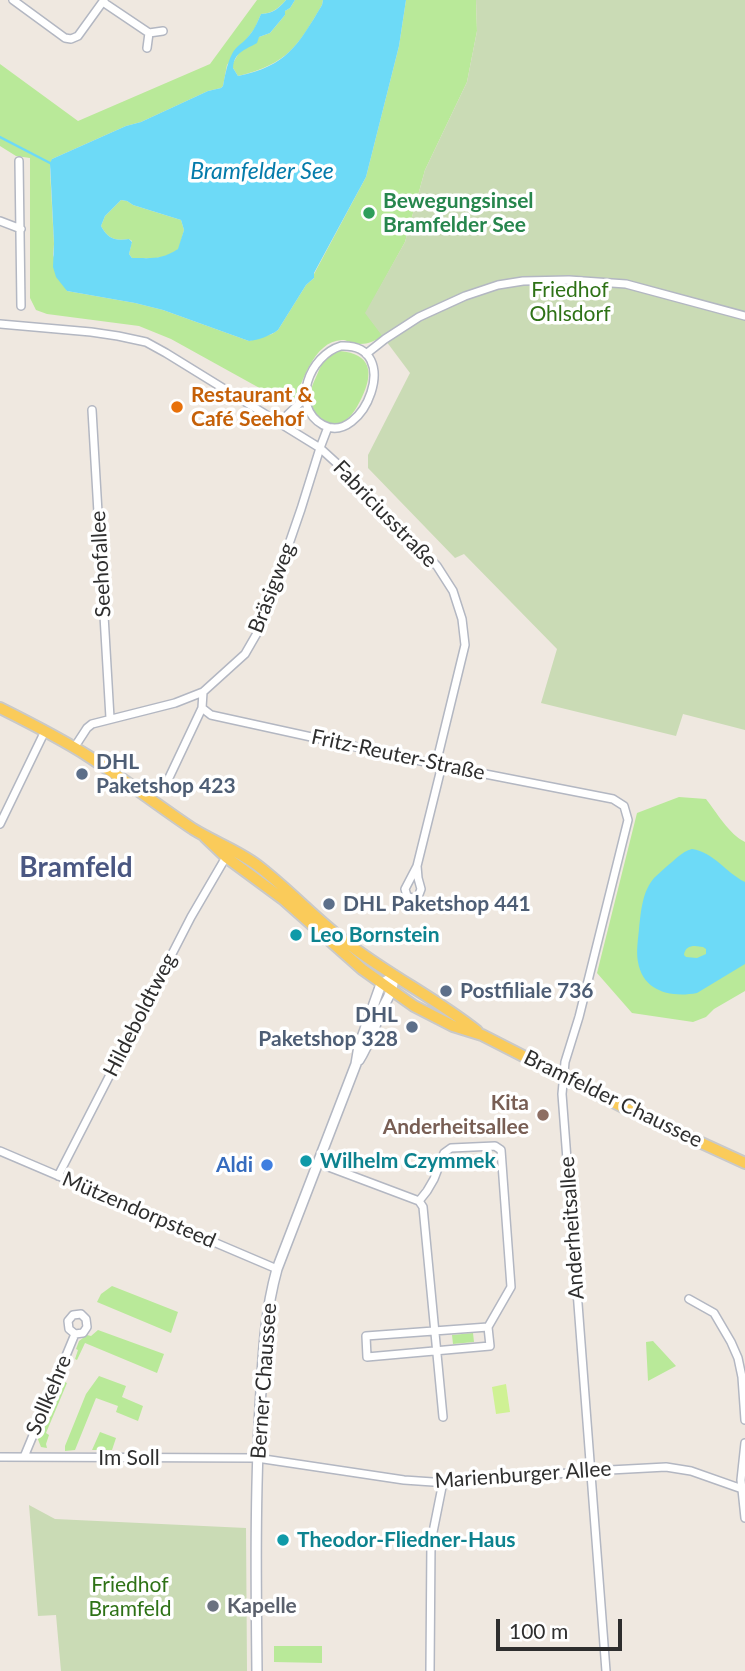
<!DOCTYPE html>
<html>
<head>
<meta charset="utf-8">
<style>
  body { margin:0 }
  #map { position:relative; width:745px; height:1671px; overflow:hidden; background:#efe8e0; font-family:Lato,sans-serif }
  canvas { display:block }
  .scale { position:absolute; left:496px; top:1619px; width:126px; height:32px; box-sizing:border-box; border:4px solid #2e2e2e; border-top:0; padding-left:9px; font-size:21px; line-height:24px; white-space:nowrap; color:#2e2e2e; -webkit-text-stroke:5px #fff; paint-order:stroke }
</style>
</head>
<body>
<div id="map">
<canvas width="745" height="1671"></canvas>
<div class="scale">100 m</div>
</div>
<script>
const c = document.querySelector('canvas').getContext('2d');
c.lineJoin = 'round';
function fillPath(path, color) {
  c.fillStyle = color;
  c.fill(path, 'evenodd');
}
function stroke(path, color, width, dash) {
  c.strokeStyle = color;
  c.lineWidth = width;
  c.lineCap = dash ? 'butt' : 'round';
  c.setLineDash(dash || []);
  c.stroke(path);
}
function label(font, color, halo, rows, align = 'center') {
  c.font = font + ' Lato,sans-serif';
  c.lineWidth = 7;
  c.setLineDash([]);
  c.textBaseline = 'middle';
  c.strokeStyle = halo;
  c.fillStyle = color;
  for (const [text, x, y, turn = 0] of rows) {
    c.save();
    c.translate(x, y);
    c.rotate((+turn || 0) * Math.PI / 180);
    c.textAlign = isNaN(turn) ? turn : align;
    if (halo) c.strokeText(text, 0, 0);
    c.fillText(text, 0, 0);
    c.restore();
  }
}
const green = new Path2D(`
  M257,0h29c-8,9 -13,13 -25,14l-6,14 -28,37 -4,21 -2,2 -13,3 -67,31 -15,4 -74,33 -2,10 4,75 -1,11 14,36 68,12 28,7 86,31 23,-7 6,-4 28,-45 8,-7v-4l52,-97 33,-131 7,-46h70l1,31 -10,51 -42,88 -20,72 -39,71 17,23c-10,6 -19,10 -30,7 -5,-1 -6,-3 -11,-3 -29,1 -40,44 -50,66l-121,-67 -32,-13 -92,-12 -11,-4 -6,-12v-140l-14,-2 -16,-10v-82l78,57 132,-57z
  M295,0h28l-1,5c-24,41 -34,59 -84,71l-5,-8v-5l7,-12 19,-14 11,-4 15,-18v-4l5,-3z
  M121,200l6,1 6,4 48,15 3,10 -5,19c-17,12 -28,9 -47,9l-3,-4 3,-13 -3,-2c-14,2 -21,0 -28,-13l4,-10z
  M340,351c31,3 34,21 22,46 -7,15 -19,36 -39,23 -18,-12 -15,-26 -7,-43 3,-6 5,-14 10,-19 4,-4 9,-5 14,-7z
  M679,797l27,2c11,14 23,35 39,43v149l-31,18 -8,8 -13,5 -61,-9 -35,-40 40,-160z
  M112,1286l66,26 -7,21 -74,-31 4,-8z
  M98,1330l66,24 -7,19 -72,-30 -8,17 -2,-1 3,-9 -2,-1 3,-8 8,-6 4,1z
  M473,1333l1,9 -21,2 -1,-9z
  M653,1341l23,25 -28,15 -2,-39z
  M99,1376l27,10 -4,11 21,9 -5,15 -22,-9 2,-6 -22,-8 -21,52 -10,1v-5l21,-52z
  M62,1381l5,2 -21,50 3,2 -3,9 1,4 -6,-1 -4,-10z
  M100,1432l16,6 -4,12h-20z
  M274,1646h48v17l-48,-1z`);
const cemetery = new Path2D(`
  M476,0h269v730l-62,-16 -7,22 -135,-33 16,-54 -93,-95 -9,4 -87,-90v-13l42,-82 -45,-60 40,-71 20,-72 42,-88 10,-51z
  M29,1505l26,14 191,9 1,143h-186l-5,-56 -18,1z`);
const pitch = new Path2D(`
  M506,1384l4,28 -14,2 -4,-27z`);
const water = new Path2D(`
  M286,0h9l-5,8 -5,3v4l-15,18 -11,4 -2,6c-12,7 -23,9 -24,25l5,8c49,-10 60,-31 84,-71l1,-5h83l-7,46 -33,131 -52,96v5l-8,7 -28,45c-8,6 -20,10 -29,11l-86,-31 -28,-7 -68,-12 -11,-14 -3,-10 1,-24 -4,-80 2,-4 74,-33 15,-4 67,-31 13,-3 2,-2c2,-11 4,-22 9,-32 4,-8 10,-10 15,-16 7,-7 10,-15 14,-24 13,-1 17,-5 25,-14zM121,200l6,1 6,4 48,15 3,10 -6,19c-17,11 -26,9 -46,9l-3,-4 3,-12 -3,-3c-14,2 -21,0 -28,-13l4,-10z
  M692,849c22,3 34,24 53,33v82l-48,29c-27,5 -54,-2 -59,-31 -2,-11 0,-22 1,-33 2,-17 3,-37 15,-51 4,-4 8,-7 12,-11 9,-7 15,-15 26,-18zM695,946l8,1 3,2v5l-9,4 -11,-1 -2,-2c1,-7 5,-9 11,-9z`);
const stream = new Path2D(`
  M0,137l50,26`);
const minor = new Path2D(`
  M13,0l52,38 6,1 7,-3 26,-36
  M103,2l46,31 -2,15
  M149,33l14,-2
  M19,161l2,145
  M0,221l21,8
  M0,324l91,8 27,4 28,6 20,11 154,95 23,21 94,97 16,25 9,28 3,26 -27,111 2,17 -23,93
  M341,346c64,-3 22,101 -18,79 -34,-19 -13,-70 18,-79z
  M366,354l19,-15 34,-22 46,-21 33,-11 25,-4 46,-1 57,4 119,32
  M92,410l18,308
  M279,423l26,-25
  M203,692l-1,16 9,7 228,50 174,34 11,7 4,14 -49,197 -14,45 -3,32 44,577
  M74,748l13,-20 5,-4 83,-21 28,-11 42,-38 15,-26 41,-119 19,-61 8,-21
  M167,782l35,-74
  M0,824l45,-93
  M417,866l1,12 3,11 -3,8 -7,1 -4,-2 -2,-7z
  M0,1151l277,118
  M318,1163l101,38 4,6 20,210
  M58,1176l133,-259 35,-60
  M419,1201l8,-10 7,-12 10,-26 7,-5 44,-2 6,4 10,137 -23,40
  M689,1299l25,14 17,29 7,16 4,19 3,43
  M488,1327l2,19 -123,11 -1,-21z
  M745,1443l-4,37 4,38
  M0,1457l257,1 147,22 29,2 54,-2 104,-9 75,-4 25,4 54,19
  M24,1457l51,-123 8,-1 4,-6 -1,-8 -5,-5 -8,1 -5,6 1,8 6,5
  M430,1671l1,-129 12,-60`);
const tertiary = new Path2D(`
  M359,1060c9,-14 14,-30 21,-46 4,-10 11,-19 13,-30
  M257,1671c-1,-88 -2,-176 3,-264 3,-47 4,-91 17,-138l79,-205 3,-18 22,-62 14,-8`);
const primary = new Path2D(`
  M0,708c30,15 60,30 88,48 36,23 69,49 105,73 21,13 44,21 64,36 34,26 62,58 97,83 40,30 84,52 123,83
  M205,837l21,20 57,42 79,70 52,37 39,20 29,9 141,72 122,56`);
const markers = [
  [369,213,7,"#2e9e5b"],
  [177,407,7,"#e8710a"],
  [82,774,7,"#5c6f8a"],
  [329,904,7,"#5c6f8a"],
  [296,935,7,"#0f9aa8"],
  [446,991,7,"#5c6f8a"],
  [412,1027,7,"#5c6f8a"],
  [543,1115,7,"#8d6e63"],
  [306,1161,7,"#0f9aa8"],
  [267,1165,7,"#3f7fe0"],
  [283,1540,7,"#0f9aa8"],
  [213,1606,7,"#6b7280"]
];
const leisureNames = [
  ["Bewegungsinsel",383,201],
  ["Bramfelder See",383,225]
];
const parkNames = [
  ["Friedhof",570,290],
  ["Ohlsdorf",570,314],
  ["Friedhof",130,1585],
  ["Bramfeld",130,1609]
];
const foodNames = [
  ["Restaurant &",191,395],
  ["Café Seehof",191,419]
];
const streetNames = [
  ["Fabriciusstraße",385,514,46],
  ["Seehofallee",101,564,-93],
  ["Bräsigweg",272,588,-69],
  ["Fritz-Reuter-Straße",398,755,12],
  ["Hildeboldtweg",140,1015,-63],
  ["Bramfelder Chaussee",613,1099,26],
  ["Mützendorpsteed",139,1210,23],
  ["Anderheitsallee",572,1228,-94],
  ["Berner Chaussee",264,1381,-86],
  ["Sollkehre",49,1395,-67],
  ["Im Soll",129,1458],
  ["Marienburger Allee",523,1475,-4]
];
const serviceNames = [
  ["DHL",96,762],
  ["Paketshop 423",96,786],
  ["DHL Paketshop 441",343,904],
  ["Postfiliale 736",460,991],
  ["DHL",398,1015,"right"],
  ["Paketshop 328",398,1039,"right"]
];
const cultureNames = [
  ["Leo Bornstein",310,935],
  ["Wilhelm Czymmek",320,1161],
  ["Theodor-Fliedner-Haus",297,1540]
];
const educationNames = [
  ["Kita",529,1103],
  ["Anderheitsallee",529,1127]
];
const shopNames = [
  ["Aldi",253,1165]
];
const worshipNames = [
  ["Kapelle",227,1606]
];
const waterNames = [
  ["Bramfelder See",262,172]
];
const districtNames = [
  ["Bramfeld",76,868]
];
fillPath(green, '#b9e999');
fillPath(cemetery, '#cadbb5');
fillPath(pitch, '#cff194');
fillPath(water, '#6ddaf7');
stroke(stream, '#6ddaf7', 2.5);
stroke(minor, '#b3b7c2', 10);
stroke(tertiary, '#b3b7c2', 12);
stroke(primary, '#c9c9c9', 14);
stroke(minor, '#fff', 7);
stroke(tertiary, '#fff', 9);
stroke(primary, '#facb5a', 10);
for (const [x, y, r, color] of markers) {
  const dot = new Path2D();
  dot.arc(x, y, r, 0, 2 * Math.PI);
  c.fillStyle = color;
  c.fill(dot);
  stroke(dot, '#fff', 2.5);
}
label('bold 21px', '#27864d', '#fff', leisureNames, 'left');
label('21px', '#2e7216', '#fff', parkNames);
label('bold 21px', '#c56008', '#fff', foodNames, 'left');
label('21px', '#2e2e2e', '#fff', streetNames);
label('bold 21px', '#4e5e75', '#fff', serviceNames, 'left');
label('bold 21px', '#0d838f', '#fff', cultureNames, 'left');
label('bold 21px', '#785e54', '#fff', educationNames, 'right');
label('bold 21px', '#366cbe', '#fff', shopNames, 'right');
label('bold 21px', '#5b616d', '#fff', worshipNames, 'left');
label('italic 23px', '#047bab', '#fff', waterNames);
label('bold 28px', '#4a5782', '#fff', districtNames);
</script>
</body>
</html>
